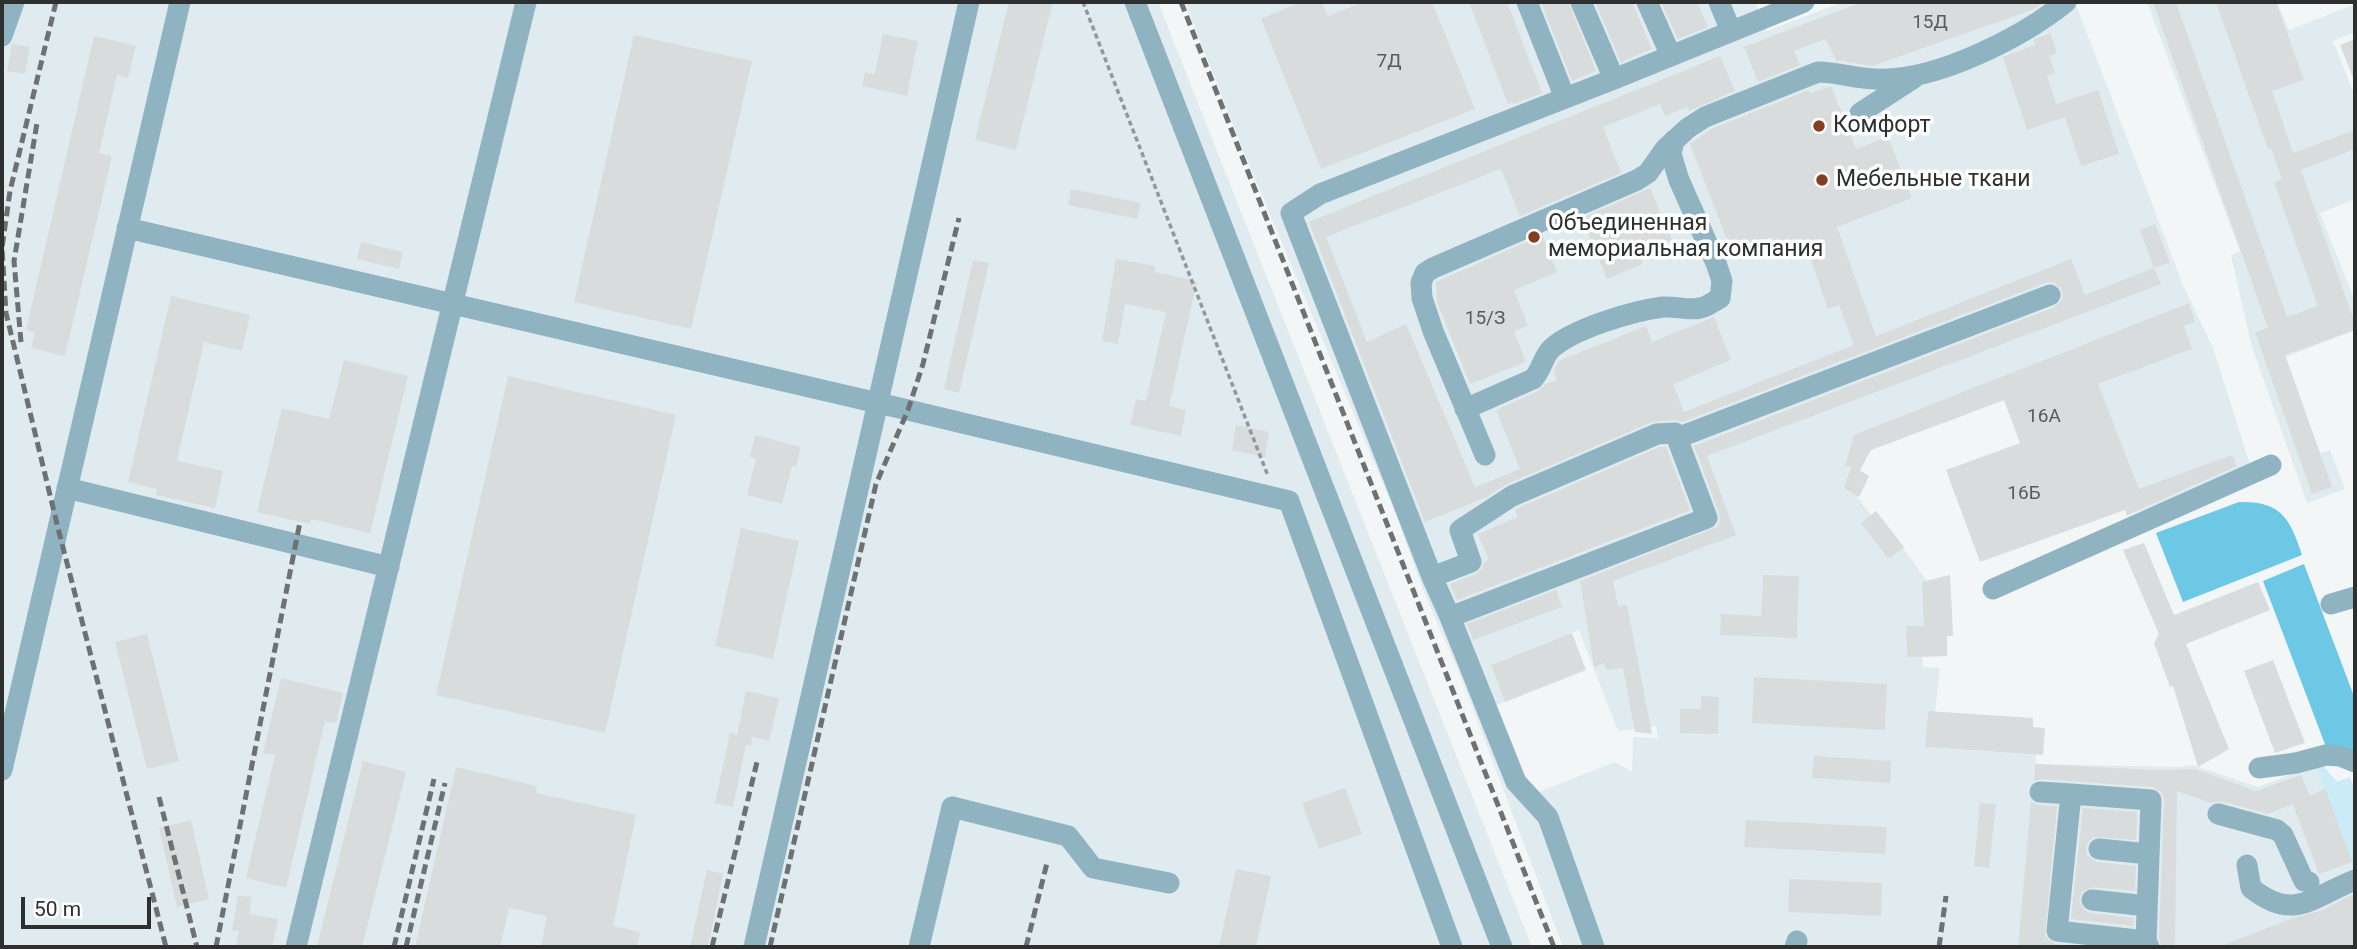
<!DOCTYPE html>
<html>
<head>
<meta charset="utf-8">
<style>
  body { margin:0 }
  #map { position:relative; width:2357px; height:949px; overflow:hidden; background:#f2f6f7; font-family:Roboto,sans-serif }
  canvas { display:block }
  .frame { position:absolute; inset:0; border:4px solid #2e3030; pointer-events:none }
  .scale { position:absolute; left:21px; top:897px; width:130px; height:32px; box-sizing:border-box; border:4px solid #2e3030; border-top:0; padding-left:9px; font-size:21px; line-height:24px; white-space:nowrap; color:#2e3030; -webkit-text-stroke:5px #fff; paint-order:stroke }
</style>
</head>
<body>
<div id="map">
<canvas width="2357" height="949"></canvas>
<div class="frame"></div>
<div class="scale">50 m</div>
</div>
<script>
const c = document.querySelector('canvas').getContext('2d');
c.lineJoin = 'round';
function fillPath(path, color) {
  c.fillStyle = color;
  c.fill(path, 'evenodd');
}
function stroke(path, color, width, dash) {
  c.strokeStyle = color;
  c.lineWidth = width;
  c.lineCap = dash ? 'butt' : 'round';
  c.setLineDash(dash || []);
  c.stroke(path);
}
function label(font, color, halo, rows, align = 'center') {
  c.font = font + ' Roboto,sans-serif';
  c.lineWidth = 7;
  c.setLineDash([]);
  c.textBaseline = 'middle';
  c.strokeStyle = halo;
  c.fillStyle = color;
  for (const [text, x, y, turn = 0] of rows) {
    c.save();
    c.translate(x, y);
    c.rotate((+turn || 0) * Math.PI / 180);
    c.textAlign = isNaN(turn) ? turn : align;
    if (halo) c.strokeText(text, 0, 0);
    c.fillText(text, 0, 0);
    c.restore();
  }
}
const built = new Path2D(`
  M2,2h1156l374,945h-1530z
  M1185,2h570l12,29 76,-29h232l108,283 30,63 39,123 -125,45 -52,-142 -204,76 -12,20 10,6 -9,20 -3,1 14,18 5,-4 51,70 23,-6 3,61h-6v20l-25,1 1,10 17,1 -5,44h-7l-3,35 111,8v9l143,3 14,-2 65,22 63,-24 34,96v71l-47,17h-745l-103,-272 -36,-83 -30,-82 -151,-360zM1579,630l39,101 38,-5 2,12 -25,-1 -1,35 -17,-10 -76,30 -12,-8 -31,-79 9,-3 -14,-37z
  M2147,2h130l12,28 66,-26v28l-22,9 22,55v103l-35,14 35,88v29l-69,27 34,96 10,-3 15,39 -38,14 -56,-159 -20,-89 9,-4z`);
const green = new Path2D(`
  M2321,763l16,19 13,-5 5,13v81l-39,-106z`);
const forest = new Path2D(`
  M2239,502c42,-1 51,16 63,53l-119,47 -27,-69z
  M2304,564l51,135v59l-29,-11 -63,-166z`);
const building = new Path2D(`
  M1009,2h44l-37,148 -41,-10z
  M1301,2h21l6,14 35,-14h69l43,107 -154,60 -60,-150z
  M1469,2h38l35,91 -29,11 -1,-2 -4,2z
  M1541,2h27l28,69 -24,10z
  M1595,2h37l20,47 -31,13z
  M1661,2h36l11,25 -30,12z
  M1862,2h182l-12,8 -160,56 -36,-6 -10,-21 -32,12 6,14 -42,17 -14,-35z
  M2153,2h23l111,315 31,-11 -44,-124 8,-3 -11,-31 -3,1 -52,-147h60l28,78 -32,11 21,62 62,-23v19l-54,21 54,154v6l-70,25 47,132 -20,7 -57,-162 13,-4z
  M2050,33l7,20 -8,3 6,17 -8,3 9,28 42,-14 21,64 -38,12 -16,-49 -38,13 -24,-73 32,-12 -2,-5z
  M883,34l35,7 -11,55 -45,-10 3,-14 10,2z
  M634,35l118,26 -61,268 -117,-27z
  M94,36l42,10 -8,32 -11,-3 -18,78 13,3 -47,200 -34,-8 4,-16 -9,-2z
  M2355,39v41h-1l-14,-35z
  M12,44l18,3 -5,27 -18,-3z
  M1720,56l15,35 -46,20 -1,-4 -23,9 -5,-12 -57,23 18,46 -101,43 -19,-47 -175,68 41,105 39,-18 69,163 45,-18 -24,-59 42,-19 8,-7 11,-4 -3,-10 4,-9 88,-35 6,16 62,-25 17,43 -58,24 11,28 170,-67 -15,-40 -11,4 -24,-69 -27,10 -5,-13 -40,15 -42,-108 21,-15 98,-39 2,3 20,-7 25,63 32,-12 24,61 -75,29 39,109 195,-77 14,36 69,-27 7,16 -454,172 29,79 -123,46 5,25 9,-1 25,129 -17,-2 -12,-64 -17,2 -2,-7 -10,4 -14,-86 137,-54 3,-6 -1,-8 -25,-67 361,-139 8,-9 -1,-8 -9,-8 -8,1 -363,139 -8,-2 -22,2 -145,62 -20,13 -62,25 -116,-300z
  M1650,188l22,52 -34,14 5,10 -36,15 -25,-61z
  M1071,189l70,14 -4,16 -69,-14z
  M2155,224l15,38 -16,6 -14,-38z
  M1542,235l15,37 -43,18 14,36 -14,5 12,31 -56,22 -33,-82 -1,-20z
  M361,242l42,10 -4,17 -42,-10z
  M1116,259l39,7 -1,6 43,9 -28,125 17,4 -5,26 -51,-11 6,-26 10,2 20,-89 -41,-8 -7,40 -16,-3z
  M973,260l16,3 -30,130 -15,-4z
  M171,296l79,19 -8,36 -38,-9 -27,119 46,10 -8,37 -59,-13 1,-6 -29,-7z
  M2189,303l6,19 -11,4 8,23 -94,35 41,105 93,-34 5,11 -110,49 -2,-5 -145,52 -34,-92 74,-27 -16,-43 -133,50 -11,20 -3,-1 12,7 -10,21 -15,-9 7,-21 -6,-1 9,-31z
  M344,360l64,16 -38,157 -59,-14 -2,5 -52,-12 25,-104 47,11z
  M508,376l168,39 -71,318 -169,-38z
  M1236,425l33,7 -4,25 -33,-7z
  M755,435l46,12 -5,20 -4,-1 -10,38 -35,-9 9,-36 -6,-2z
  M1660,447h6l24,63 -233,90 -7,-16 26,-10 5,-4 3,-8 5,-2 -11,-26 40,-17 -3,-7 3,-2z
  M1876,511l28,36 -15,12 -28,-36z
  M741,528l58,13 -26,118 -58,-13z
  M2144,543l30,72 84,-33 12,28 -84,34 43,105 -31,18 -25,-81 -3,1 -16,-44 5,-9 -36,-84z
  M1763,575l36,1 -2,62 -77,-3 1,-21 40,2z
  M1950,575l3,61h-6v20l-40,1 -1,-31h18l-2,-44z
  M1556,590l6,17 -89,33 -6,-16z
  M1572,633l14,37 -81,32 -14,-37z
  M147,634l32,127 -32,8 -32,-127z
  M2273,660l32,83 -30,10 -31,-82z
  M1754,677l133,7 -2,46 -133,-7z
  M281,678l62,15 -7,30 -11,-2 -39,167 -40,-10 29,-123 -12,-2z
  M746,691l33,7 -10,43 -17,-4 -1,8h-5l-13,62 -18,-4 15,-70 7,2z
  M1701,696l18,1 -1,37 -38,-1v-24h21z
  M1928,711l105,7v9l12,1 -2,27 -118,-8z
  M1814,756l77,5 -1,22 -78,-5z
  M363,761l43,11 -44,175h-45z
  M2035,764l121,6 39,-1 61,22 45,-16 9,21 15,-8 27,74 -33,12 -26,-70 -25,10 -47,-13 -10,2 -34,-12 -2,156h-13l-3,-9 5,-138 -2,-7 -10,-6 -111,-8 -7,2z
  M456,767l81,19 -1,7 100,22 -23,111 27,6 -3,15h-96l6,-31 -38,-8 -9,39h-85z
  M1345,788l17,46 -43,15 -17,-46z
  M2031,802l8,3 18,1 -12,130 10,8 29,3h-66z
  M1980,803l16,1 -7,64 -15,-2z
  M2083,808l54,4 -1,28 -42,-3 -6,5 -2,6 1,7 10,7 39,4 -1,25 -42,-4 -11,5 -3,7 5,11 6,3 44,5 -1,8 -62,-7z
  M191,820l18,79 -32,8 -18,-79z
  M1746,820l141,7 -2,27 -141,-7z
  M1236,869l35,7 -15,71h-37z
  M707,870l16,4 -15,73h-18z
  M1789,879l93,4 -1,33 -93,-4z
  M2355,894v53h-136l74,-29 27,-7z
  M238,896l14,1 -3,17 29,5 -6,28h-36l3,-16 -7,-1z`);
const path = new Path2D(`
  M1083,2l185,474`);
const minor = new Path2D(`
  M1135,2l367,945
  M1527,2l38,96
  M1581,2l33,77
  M1647,2l24,54
  M1719,2l12,29
  M2,36l12,-34
  M1860,113l54,-35
  M127,228l781,182 381,91 163,446
  M1465,409l68,-30c9,-9 10,-23 19,-31 23,-20 81,-37 111,-41 12,-1 26,4 37,1 7,-1 14,-7 20,-10l2,-17 -6,-18 -37,-83 -8,-26 3,-14
  M1485,455l-52,-124 -11,-33 -1,-15 4,-10 8,-5 204,-88 11,-7 17,-24 23,-21 17,-11 113,-45c19,0 38,7 58,7 59,3 145,-41 190,-77
  M67,488l322,79
  M1432,577l39,-15 -11,-32 52,-34 145,-62 18,-1 2,5 373,-143
  M1993,589l278,-124
  M2331,604l24,-7
  M1450,617l257,-99 -30,-80
  M2259,768l37,-5 30,-8 14,1 15,6
  M2,770l178,-768
  M2040,792l31,2 -14,137 89,10 3,6
  M2071,794l80,6 -5,141
  M2218,814l59,16 6,5 21,46 5,1
  M2099,849l50,5
  M2247,865l4,23c44,35 62,8 104,-8
  M2092,900l55,6
  M296,947l230,-945
  M754,947l215,-945
  M919,947l33,-140 116,29 25,32 76,15
  M1594,947l-46,-130 -32,-35 -66,-165 -18,-40 -141,-364 29,-19 294,-115 190,-77
  M1795,947l2,-6`);
const rail = new Path2D(`
  M56,2l-46,189 -8,57 4,65 52,215 108,419
  M1181,2l373,945
  M21,342l-7,-81 23,-138
  M159,797l38,150
  M216,947l84,-425
  M394,947l40,-168
  M406,947l39,-164
  M712,947l46,-189
  M770,947l106,-463 32,-74 15,-46 36,-146
  M1026,947l21,-84
  M1939,947l7,-51`);
const markers = [
  [1819,126,7,"#863e20"],
  [1822,180,7,"#863e20"],
  [1534,237,7,"#863e20"]
];
const numberNames = [
  ["15Д",1930,23],
  ["7Д",1389,62],
  ["15/З",1485,319],
  ["16А",2044,417],
  ["16Б",2024,494]
];
const poiNames = [
  ["Комфорт",1833,126],
  ["Мебельные ткани",1836,180],
  ["Объединенная",1548,224],
  ["мемориальная компания",1548,250]
];
fillPath(built, '#dfebef');
fillPath(green, '#cbebf7');
fillPath(forest, '#6dc8e6');
fillPath(building, '#d9dcdd');
stroke(path, '#949798', 3.5, [5, 3.5]);
stroke(minor, '#8fb3c0', 21);
stroke(rail, '#6e7171', 5, [10, 5]);
for (const [x, y, r, color] of markers) {
  const dot = new Path2D();
  dot.arc(x, y, r, 0, 2 * Math.PI);
  c.fillStyle = color;
  c.fill(dot);
  stroke(dot, '#fff', 2.5);
}
label('19px', '#595b5b', null, numberNames);
label('23px', '#2e3030', '#fff', poiNames, 'left');
</script>
</body>
</html>
